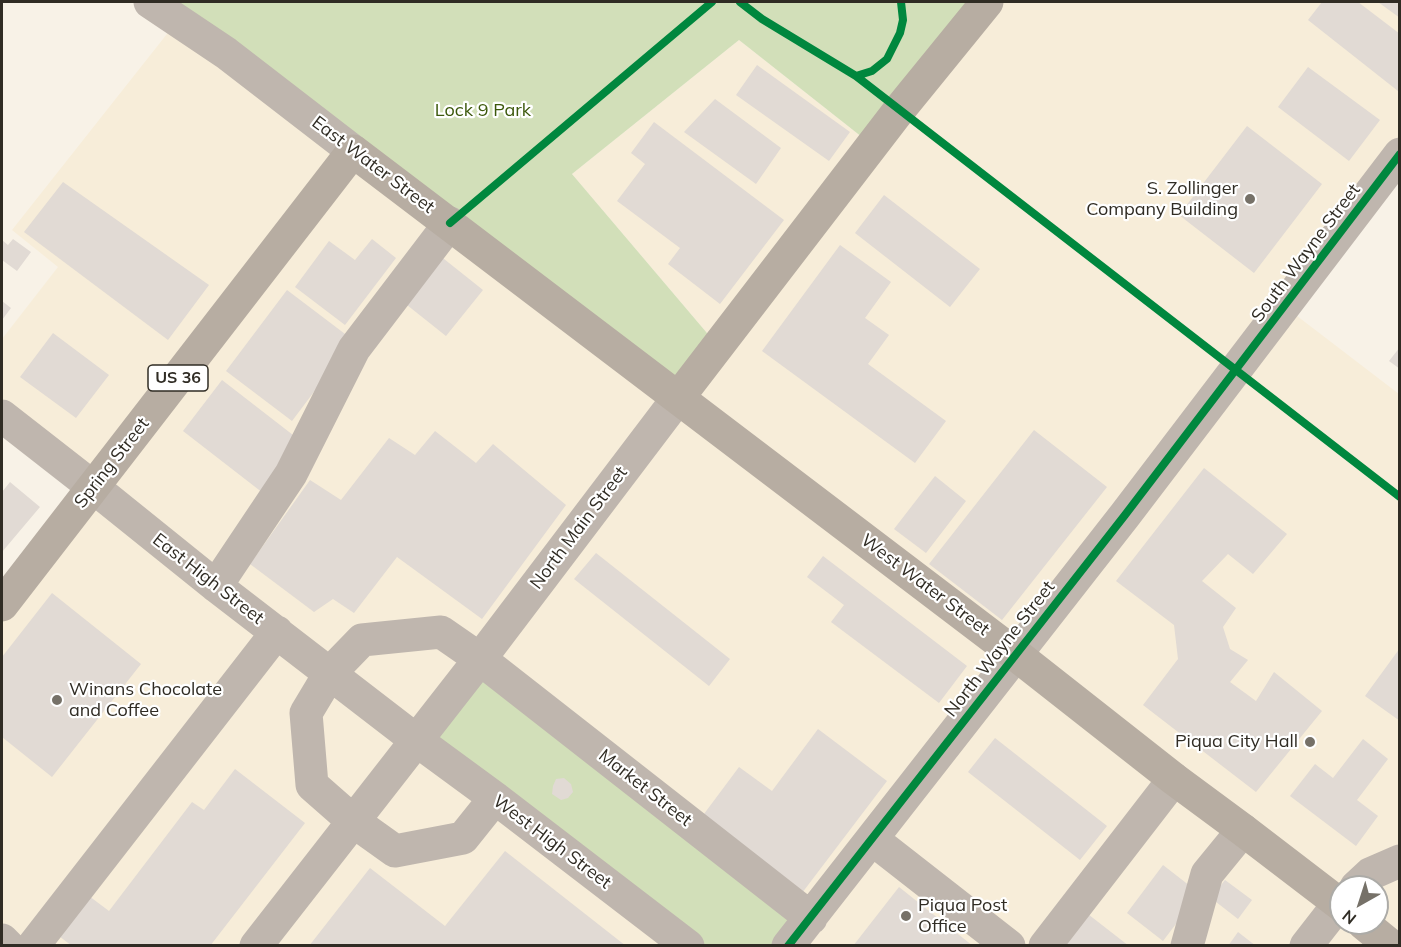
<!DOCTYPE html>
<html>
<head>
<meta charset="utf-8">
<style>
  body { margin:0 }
  #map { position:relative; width:1401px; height:947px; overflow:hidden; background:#f8f2e7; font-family:Mulish,sans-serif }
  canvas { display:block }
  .frame { position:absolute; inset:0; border:3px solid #302c24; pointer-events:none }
  .north { position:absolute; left:1329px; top:875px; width:60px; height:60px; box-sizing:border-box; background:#fff; border:2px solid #acaba7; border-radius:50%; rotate:219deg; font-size:16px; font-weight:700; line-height:24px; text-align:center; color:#302c24 }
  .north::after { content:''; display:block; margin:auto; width:21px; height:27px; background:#767168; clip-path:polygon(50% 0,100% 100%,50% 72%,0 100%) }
</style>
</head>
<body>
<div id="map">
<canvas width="1401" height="947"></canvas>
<div class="frame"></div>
<div class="north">N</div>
</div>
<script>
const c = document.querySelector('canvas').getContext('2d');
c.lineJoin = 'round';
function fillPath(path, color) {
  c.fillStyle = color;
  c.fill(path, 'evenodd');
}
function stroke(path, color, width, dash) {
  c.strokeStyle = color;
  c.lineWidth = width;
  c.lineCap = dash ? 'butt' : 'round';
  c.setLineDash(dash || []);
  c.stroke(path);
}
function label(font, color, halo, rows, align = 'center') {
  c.font = font + ' Mulish,sans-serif';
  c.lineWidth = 4.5;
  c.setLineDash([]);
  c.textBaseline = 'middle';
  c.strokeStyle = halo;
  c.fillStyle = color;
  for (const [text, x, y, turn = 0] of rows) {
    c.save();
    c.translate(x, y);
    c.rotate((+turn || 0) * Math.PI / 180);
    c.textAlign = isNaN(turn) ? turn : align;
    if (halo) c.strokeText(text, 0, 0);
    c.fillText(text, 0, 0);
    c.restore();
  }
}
const built = new Path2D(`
  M987,2h412v152l-115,152 115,88v551h-1397v-340l91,-118 -91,-71v-77l56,-72 -46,-37 166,-210 540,326 -146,-172 167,-134 133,105zM1341,887h36v36h-36z`);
const green = new Path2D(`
  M150,2h837l-115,143 -133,-105 -167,134 146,172 -40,52z
  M480,659l331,259 -23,27h-100l-272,-205z`);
const building = new Path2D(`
  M1322,2h36l42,32v55l-2,2 -90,-71z
  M1378,2h22v16z
  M757,65l93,67 -21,29 -93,-66z
  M1308,67l72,53 -31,41 -71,-54z
  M715,99l66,49 -25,36 -72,-52z
  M654,122l130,98 -64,84 -52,-40 12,-16 -63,-47 28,-37 -14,-11z
  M1247,126l75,58 -68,89 -75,-58z
  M63,182l146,103 -41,55 -144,-108z
  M884,195l96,74 -30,38 -95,-74z
  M13,239l18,13 -14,19 -15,-11v-20l6,5z
  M372,239l24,19 -51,67 -50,-38 34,-46 26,19z
  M840,245l51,37 -26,36 24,17 -21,29 78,57 -31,42 -153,-112z
  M439,255l44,35 -37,46 -44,-35z
  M287,290l66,50 -61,81 -66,-50z
  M2,301l9,7 -9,12z
  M53,333l56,42 -33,43 -56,-41z
  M1400,347v22l-11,-8z
  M222,380l80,62 -39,51 -80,-62z
  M1034,430l73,57 -105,133 -73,-56z
  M435,431l41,32 17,-19 73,61 -84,114 -85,-62 -43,56 -21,-14 -19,13 -64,-48 60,-84 31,20 48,-62 26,17z
  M1204,468l83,66 -34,40 -25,-20 -26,27 34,27 -13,19 7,22 18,11 -18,22 26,19 18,-29 48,39 -66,81 -113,-87 35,-46 -4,-34 -58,-44z
  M935,476l31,25 -40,52 -32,-24z
  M10,482l30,25 -38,45v-60z
  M596,553l134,106 -21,27 -135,-107z
  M823,556l144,110 -28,37 -108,-81 13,-17 -37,-28z
  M52,593l89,71 -89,113 -50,-40v-80z
  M1400,648v73l-35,-25z
  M818,729l69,52 -85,112 -101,-75 38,-51 33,24z
  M995,738l112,88 -27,34 -112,-88z
  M1363,739l25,20 -31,41 21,16 -22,30 -66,-50 25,-32 18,14z
  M235,769l70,54 -95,123h-138l-13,-10 30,-40 20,15 83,-109 12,8z
  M564,778l7,6 2,8 -5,6 -7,2 -9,-6 1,-8 3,-7z
  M505,851l121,95h-317l61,-78 75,58z
  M1163,865l27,21 1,18 -28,37 -36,-28z
  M1225,880l27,20 -14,19 -27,-21z
  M899,887l74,59h-120z
  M1084,911l45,35h-72z
  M1238,932l18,14h-28z`);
const path = new Path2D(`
  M762,19l74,45`);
const minor = new Path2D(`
  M150,2l76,51 127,98
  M2,416l91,71 123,99 200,154 79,58 193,148
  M216,586l75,-112 63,-125 96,-126
  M495,798l-32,40 -68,13 -42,-30 -41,-36 -6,-72 24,-40 32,-33 79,-8 39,27 331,259
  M872,839l137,107
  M1356,887l14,-13 30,-13
  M2,940l6,6
  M33,946l244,-314
  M256,946l224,-287 198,-261
  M788,946l337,-431 275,-361
  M1045,946l129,-167
  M1187,946l20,-72 36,-44
  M1306,946l35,-45`);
const major = new Path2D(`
  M678,398l222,-289 87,-107
  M2,605l351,-454 662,503 159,125 69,51 98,75
  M1363,923l28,23`);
const cycleway = new Path2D(`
  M740,2l22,17 94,57 544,421
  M856,76l16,-5 15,-12 13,-26 3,-13 -2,-18
  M450,223l262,-221
  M788,946l337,-431 275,-361`);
const markers = [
  [1250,199,6,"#767168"],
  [57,700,6,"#767168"],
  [1310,742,6,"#767168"],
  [906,916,6,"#767168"]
];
const shields = [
  [178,378,60]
];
const shieldNames = [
  ["US 36",178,378]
];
const parkNames = [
  ["Lock 9 Park",483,111]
];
const streetNames = [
  ["East Water Street",373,165,37],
  ["South Wayne Street",1306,253,-53],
  ["Spring Street",112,463,-52],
  ["North Main Street",579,528,-53],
  ["East High Street",208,579,38],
  ["West Water Street",925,585,37],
  ["North Wayne Street",1000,649,-52],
  ["Market Street",645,788,38],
  ["West High Street",552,842,37]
];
const poiNames = [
  ["S. Zollinger",1238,189],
  ["Company Building",1238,210],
  ["Winans Chocolate",69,690,"left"],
  ["and Coffee",69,711,"left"],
  ["Piqua City Hall",1298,742],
  ["Piqua Post",918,906,"left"],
  ["Office",918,927,"left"]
];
fillPath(built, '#f7edd9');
fillPath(green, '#d2dfb9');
fillPath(building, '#e1dad4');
stroke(path, '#b9b3ab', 4, [1.5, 4.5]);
stroke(minor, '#bfb6ae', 33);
stroke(major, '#b7ada2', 33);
stroke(cycleway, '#00873e', 8);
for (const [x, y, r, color] of markers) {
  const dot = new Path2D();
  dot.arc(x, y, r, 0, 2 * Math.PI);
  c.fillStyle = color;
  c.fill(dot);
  stroke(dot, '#fff', 2);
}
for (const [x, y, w] of shields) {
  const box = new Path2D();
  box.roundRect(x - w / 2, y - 13, w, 26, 4.5);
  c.fillStyle = '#fff';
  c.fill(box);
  stroke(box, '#302c24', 1.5);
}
label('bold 16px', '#302c24', null, shieldNames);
label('18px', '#3c580b', '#fff', parkNames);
label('18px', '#302c24', '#fff', streetNames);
label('18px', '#302c24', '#fff', poiNames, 'right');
</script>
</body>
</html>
